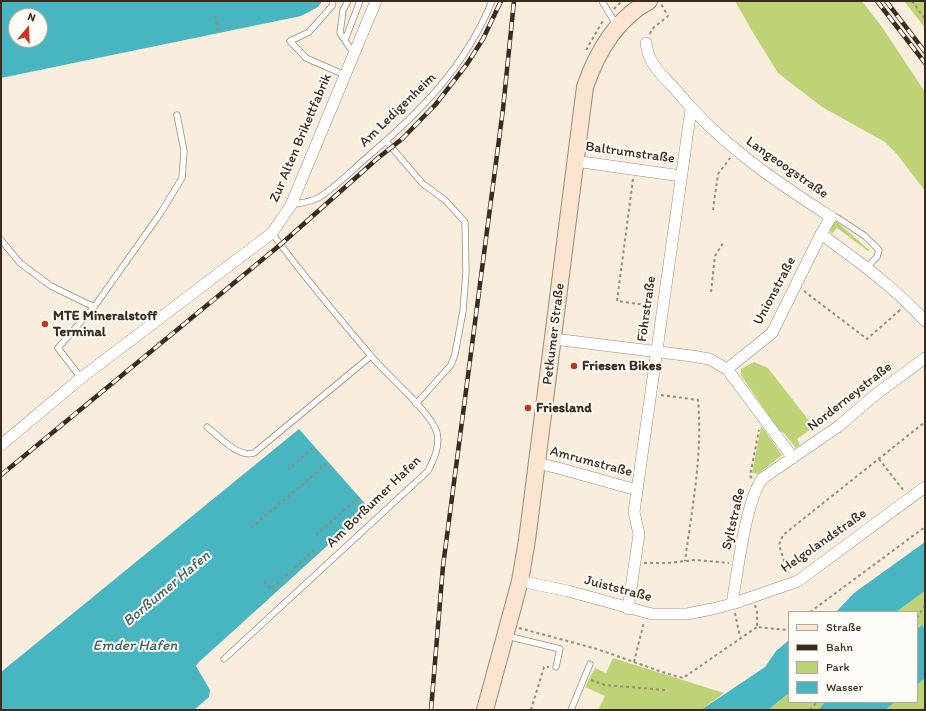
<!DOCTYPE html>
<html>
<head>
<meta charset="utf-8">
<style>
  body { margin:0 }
  #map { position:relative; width:926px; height:711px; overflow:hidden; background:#f9eede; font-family:Itim,sans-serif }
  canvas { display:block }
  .frame { position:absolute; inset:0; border:2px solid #3b2a1e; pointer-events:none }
  .legend { position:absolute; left:788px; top:611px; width:130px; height:92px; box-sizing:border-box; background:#fdfcf7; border:1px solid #afa8a0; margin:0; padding:5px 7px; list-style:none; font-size:12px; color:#3b2a1e }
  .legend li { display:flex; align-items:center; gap:8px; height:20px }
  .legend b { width:20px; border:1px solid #afa8a0 }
  .north { position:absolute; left:8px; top:8px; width:40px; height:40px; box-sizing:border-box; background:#fdfcf7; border:1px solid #afa8a0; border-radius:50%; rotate:19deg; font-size:11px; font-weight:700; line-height:16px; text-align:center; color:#3b2a1e }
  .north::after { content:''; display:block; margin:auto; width:14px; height:18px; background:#c8321e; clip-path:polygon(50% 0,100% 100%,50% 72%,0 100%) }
</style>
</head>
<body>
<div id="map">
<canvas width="926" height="711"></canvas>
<div class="frame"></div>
<ul class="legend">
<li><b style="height:5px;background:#fce5d0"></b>Straße</li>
<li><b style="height:5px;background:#3b2a1e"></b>Bahn</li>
<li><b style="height:11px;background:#bed376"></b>Park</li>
<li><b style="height:11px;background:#48b6c1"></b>Wasser</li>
</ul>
<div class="north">N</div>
</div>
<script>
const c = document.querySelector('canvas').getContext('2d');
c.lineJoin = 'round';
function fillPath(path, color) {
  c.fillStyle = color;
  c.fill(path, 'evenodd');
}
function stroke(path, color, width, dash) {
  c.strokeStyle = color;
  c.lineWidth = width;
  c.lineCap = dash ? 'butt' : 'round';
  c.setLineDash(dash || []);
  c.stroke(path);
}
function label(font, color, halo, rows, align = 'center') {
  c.font = font + ' Itim,sans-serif';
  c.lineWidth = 4;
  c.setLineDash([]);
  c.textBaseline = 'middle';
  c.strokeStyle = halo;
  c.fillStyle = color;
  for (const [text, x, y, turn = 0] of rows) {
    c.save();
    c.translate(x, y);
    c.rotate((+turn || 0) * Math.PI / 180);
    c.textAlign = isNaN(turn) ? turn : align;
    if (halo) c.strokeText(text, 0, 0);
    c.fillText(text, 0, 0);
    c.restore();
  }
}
const green = new Path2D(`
  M735,1h127l20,26 43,65v99l-29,-38 -11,-11 -63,-35 -44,-34 -26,-42z
  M904,1h21v27z
  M832,222h5l31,27 2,-1 -2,3 -31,-23 -5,6 -3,-5z
  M754,362l14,6 46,59 -17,12 3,6 -4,3 -12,-15 -5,-2 -38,-56v-6z
  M761,427h1l20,28 -24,19 -6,-1z
  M925,591v38l-3,-4 -5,4v-17h-21z
  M613,658l111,35 -23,17h-103l7,-14 -20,-9 10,-19 11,5z
  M925,678v32h-40l10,-8h22v-17z
  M789,693v9h36l-7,8h-50z`);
const water = new Path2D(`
  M1,1h321l-4,6 -17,9 -300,62zM16,16h24v24h-24z
  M299,429l70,79 -170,154 -3,4 14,24 -1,7 -15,13h-193v-38z
  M925,542v49l-29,21h-60l18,-19z
  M922,625l3,4v49l-8,7v-56z
  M789,640v53l-21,17h-67l64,-43 11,-16z
  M825,702h70l-10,8h-67z`);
const path = new Path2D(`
  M912,1l13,18
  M614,9l8,-8
  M215,16l4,17
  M650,34l2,-5 16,-13 -7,-12
  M586,50l18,-31
  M633,179l-16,122 36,5
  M713,210l5,-36 12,-16
  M804,291l63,48 33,-29
  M711,292l4,-36 8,-13
  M661,395l37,5c5,53 -6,108 -13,161
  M879,459l25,32
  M288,470l26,-23
  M752,478l-2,-2 9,-46
  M251,528l78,-66
  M316,535l43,-38
  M644,563h24l27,-3 34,3
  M788,573l-9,-28 4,-10 142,-113
  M264,581l7,8 42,-38 3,3
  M755,605l2,7v15l30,3 2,-2
  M810,612l115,-85
  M735,613l5,24
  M917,618l8,-13
  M519,628l78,21 68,24 18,5 74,-51
  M634,662l10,-40
  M591,680l14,5 60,5
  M531,710l13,-43h5
  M810,710l7,-8`);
const lane = new Path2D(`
  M333,1l-1,5 -23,26 -19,9 16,17 39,17
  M348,1l-5,9 -3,23 14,21
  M602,1l15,25
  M345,40l15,-39
  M386,141l37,43 22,16 20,22 1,50 -3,39 -8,43 -4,11 -35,39
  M291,205c9,-2 20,-3 27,-7 17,-10 32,-26 47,-39 54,-46 100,-91 127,-158
  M831,217h5l29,19 14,14 -2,7 -10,10
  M1,240l19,23 31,23 43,21
  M81,378l-23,-30 36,-41 66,-93 22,-36 2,-27 -7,-36
  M207,427c12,9 31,31 47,26l117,-97
  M507,636l53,13 -4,18
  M224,659l204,-188c6,-12 12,-24 9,-38 -5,-20 -50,-58 -65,-76 -34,-40 -69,-81 -100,-124
  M571,710l19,-46`);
const street = new Path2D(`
  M646,43c1,5 2,11 4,15 4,11 17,22 25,31 43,53 98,91 156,128l-10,17c37,27 73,53 104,87
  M575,161l106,15
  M554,339l138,17 17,3 18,10
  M1,445l80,-67 191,-145 19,-28 85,-204
  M793,458l-66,-89 45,-36 49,-99
  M537,463l21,5 79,22
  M520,581l48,10 84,23h35l25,-5 20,-5 66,-23 127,-94
  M732,604c5,-28 14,-107 31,-126l76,-52 36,-31 50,-37
  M628,609l11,-75 -5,-22 57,-403`);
const secondary = new Path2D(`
  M485,710l35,-129 7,-41 58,-453c12,-35 31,-68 64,-86`);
const rail = new Path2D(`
  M877,1l48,62
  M886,1l39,51
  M1,475l279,-230 98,-87 24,-19 34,-35 31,-40 16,-25 18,-38
  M431,710l12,-144 60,-457 11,-108`);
const markers = [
  [45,324,4,"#c8321e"],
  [574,366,4,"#c8321e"],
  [528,408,4,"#c8321e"]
];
const streetNames = [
  ["Am Ledigenheim",398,110,-44],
  ["Zur Alten Brikettfabrik",301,138,-67],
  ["Baltrumstraße",630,153,8],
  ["Langeoogstraße",787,168,35],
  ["Unionstraße",775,291,-62],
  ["Föhrstraße",647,309,-82],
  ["Petkumer Straße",554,334,-83],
  ["Norderneystraße",850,397,-38],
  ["Amrumstraße",591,462,15],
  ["Am Borßumer Hafen",374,502,-44],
  ["Syltstraße",734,519,-77],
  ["Helgolandstraße",824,541,-35],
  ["Juiststraße",618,589,15]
];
const poiNames = [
  ["MTE Mineralstoff",53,316],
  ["Terminal",53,332],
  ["Friesen Bikes",582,366],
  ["Friesland",536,408]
];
const waterNames = [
  ["Borßumer Hafen",167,589,-40],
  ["Emder Hafen",135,646]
];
fillPath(green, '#bed376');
fillPath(water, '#48b6c1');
stroke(lane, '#9a8c7e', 7);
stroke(street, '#9a8c7e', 12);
stroke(secondary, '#9a8c7e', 18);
stroke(path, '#9a8c7e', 2, [3, 3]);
stroke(lane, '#fff', 5.5);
stroke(street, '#fff', 11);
stroke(secondary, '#fce5d0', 16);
stroke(rail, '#3b2a1e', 4.5);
stroke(rail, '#fdfcf7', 3, [9]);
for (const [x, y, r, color] of markers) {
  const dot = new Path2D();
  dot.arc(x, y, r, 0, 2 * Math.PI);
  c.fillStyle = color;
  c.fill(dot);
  stroke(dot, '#fdfcf7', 1.5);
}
label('14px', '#3b2a1e', '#fdfcf7', streetNames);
label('bold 14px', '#3b2a1e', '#fdfcf7', poiNames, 'left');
label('italic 15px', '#40625f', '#fdfcf7', waterNames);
</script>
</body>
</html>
